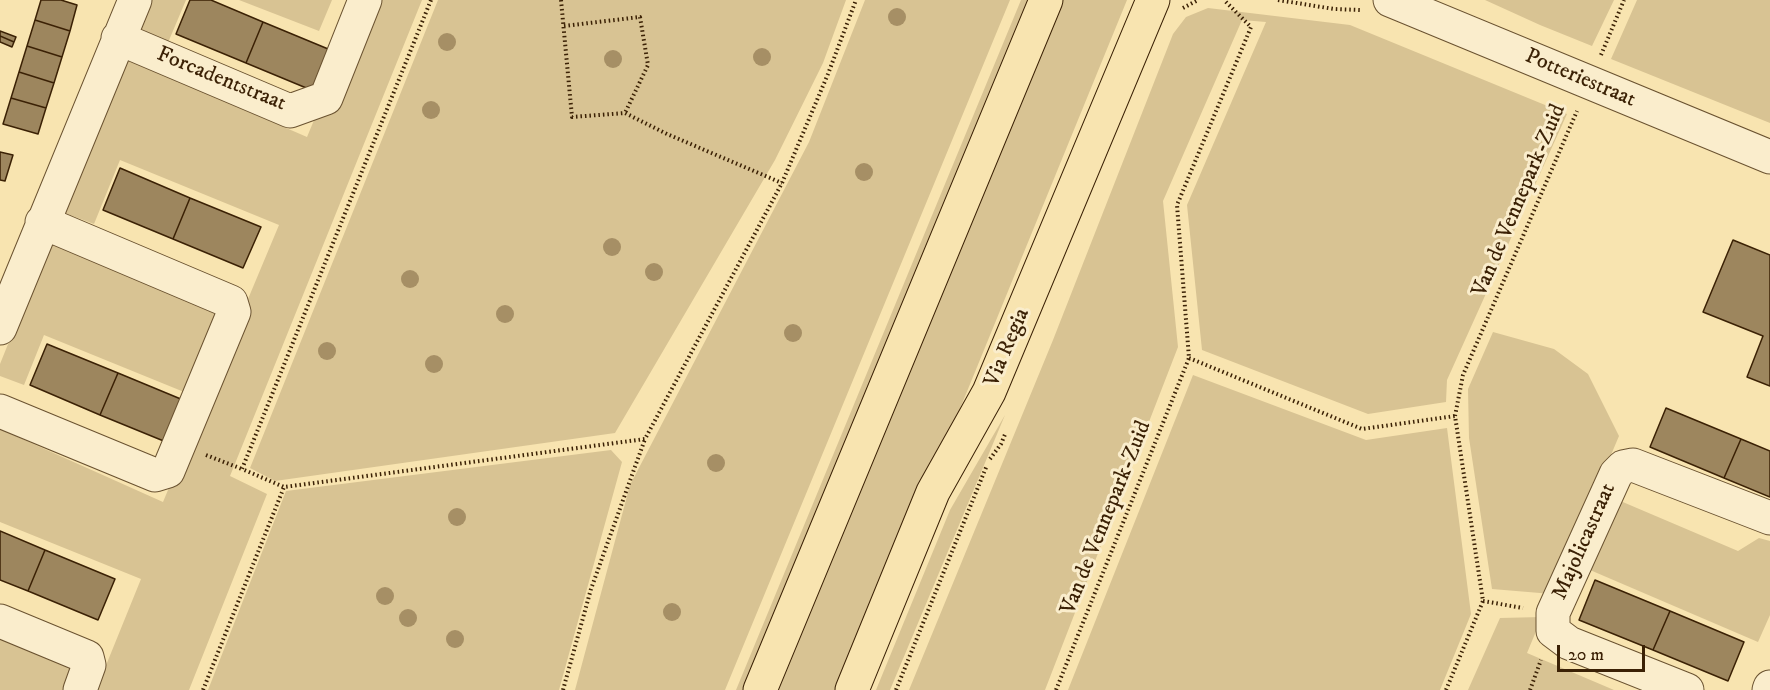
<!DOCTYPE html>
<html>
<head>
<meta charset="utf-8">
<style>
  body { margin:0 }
  #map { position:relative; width:1770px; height:690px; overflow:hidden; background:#f8e4b0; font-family:"IM FELL DW Pica",serif }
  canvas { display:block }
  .scale { position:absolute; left:1557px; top:645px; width:88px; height:27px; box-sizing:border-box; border:3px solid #3b2105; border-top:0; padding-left:8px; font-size:18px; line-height:21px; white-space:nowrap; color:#3b2105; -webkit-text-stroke:4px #faedcc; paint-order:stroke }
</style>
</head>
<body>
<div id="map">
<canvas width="1770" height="690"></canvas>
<div class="scale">20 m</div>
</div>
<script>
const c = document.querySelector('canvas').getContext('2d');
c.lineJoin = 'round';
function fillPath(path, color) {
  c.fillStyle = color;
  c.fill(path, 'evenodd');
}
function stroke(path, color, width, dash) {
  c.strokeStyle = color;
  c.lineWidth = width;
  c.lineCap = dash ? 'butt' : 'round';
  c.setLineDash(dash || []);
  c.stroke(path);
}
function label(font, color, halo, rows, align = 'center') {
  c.font = font + ' "IM FELL DW Pica",serif';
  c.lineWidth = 6;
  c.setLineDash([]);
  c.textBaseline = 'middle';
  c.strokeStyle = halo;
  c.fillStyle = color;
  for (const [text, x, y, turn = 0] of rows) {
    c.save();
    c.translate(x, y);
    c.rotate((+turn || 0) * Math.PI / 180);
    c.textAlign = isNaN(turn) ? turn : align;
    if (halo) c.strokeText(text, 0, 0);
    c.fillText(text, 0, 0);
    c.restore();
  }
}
const green = new Path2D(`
  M151,0h35l-19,45 -28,-14z
  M239,0h93l-13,31z
  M364,0h58l-192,476 37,18 -78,196h-93l45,-111 -141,-57v-93l163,73 116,-277 -159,-65 -26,64 -32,-12 65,-153 180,78z
  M438,0h408l-23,63 -48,97 -160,273 -340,48 -25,-13z
  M865,0h145l-285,690h-150l55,-205 179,-343z
  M1021,0h15l-287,690h-13z
  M1055,0h72l-282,690h-75z
  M1485,0h129l-22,46 -52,-21z
  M1637,0h133v123l-159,-64z
  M1208,8l142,17 217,89 -120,266 -1,22 -78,12 -166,-64 -15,-145 79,-183 -24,-2 -79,181 15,146 -133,343h-136l144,-350 120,-306 13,-17z
  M50,240l173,70 -34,84 -145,-59 -20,50 -24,-9v-12z
  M1493,332l61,17 34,25 31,62 -67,158 -60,-5 -23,-151 -1,-49z
  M1193,375l173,65 81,-12 24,186 -31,76h-372z
  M1005,415l-115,275h-14l74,-180z
  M611,450l11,12 -63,228h-351l78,-199z
  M1611,497l127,54 21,-13 11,3v74l-12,27 -175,-75z
  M1542,617l-15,36 87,37h-146l32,-72z
  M0,632l79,32 -11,26h-68z`);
const building = new Path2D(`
  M41,0h20l16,5 -7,26 -35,-11z
  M190,0h21l52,22 -17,41 -70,-29z
  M35,20l35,11 -8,26 -35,-11z
  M263,22l70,29 -17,41 -70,-29z
  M0,31l16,6 -2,5 -14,-6z
  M0,36l14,6 -2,5 -12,-5z
  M27,46l35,11 -8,26 -35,-11z
  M19,72l35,11 -8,25 -35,-10z
  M11,98l35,10 -8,26 -35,-10z
  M0,152l13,3 -8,26 -5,-1z
  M120,168l70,30 -17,41 -70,-29z
  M190,198l71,29 -18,41 -70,-29z
  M1733,240l37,15v131l-23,-9 16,-41 -60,-24z
  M47,344l71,29 -18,42 -70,-30z
  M118,373l70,29 -17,42 -71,-29z
  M1666,408l75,31 -17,39 -74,-31z
  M1741,439l29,12v46l-46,-19z
  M0,531l45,19 -17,41 -28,-11z
  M45,550l70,29 -17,41 -70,-29z
  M1595,580l75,31 -17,39 -74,-30z
  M1670,611l74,31 -16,39 -75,-31z`);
const path = new Path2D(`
  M431,0l-189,469 42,18 361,-48 137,-256 46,-109 28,-74
  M561,0l11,117 53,-4 42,21 115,49
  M1278,0l56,9 26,1
  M1183,8l15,-8
  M564,26l76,-9 8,48 -23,48
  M1601,55l23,-55
  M1189,358l173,71 93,-13
  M206,455l36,14
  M990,459l11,-15 5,-12
  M1483,601l40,7
  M203,690l81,-203
  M563,690l28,-101 54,-150
  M896,690l91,-225
  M1056,690l133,-332 -12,-153 74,-178 -27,-27
  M1446,690l37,-89 -28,-185 8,-41 114,-264
  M1530,690l11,-30`);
const minor = new Path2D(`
  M1390,0l380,157
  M118,38l172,73 36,-13 39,-98
  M0,328l135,-328
  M0,411l155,64 13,-4 66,-159 -3,-10 -189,-80
  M0,621l87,36 2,8 -9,25
  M1687,690l-118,-47 -16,-12v-18l63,-139 7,-7 10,-2 137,53
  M1769,690l1,-3`);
const major = new Path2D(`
  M760,690l286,-690
  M852,690l81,-198 56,-100 164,-392`);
const trees = [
  [897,17],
  [447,42],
  [762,57],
  [613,59],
  [431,110],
  [864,172],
  [612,247],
  [654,272],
  [410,279],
  [505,314],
  [793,333],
  [327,351],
  [434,364],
  [716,463],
  [457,517],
  [385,596],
  [672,612],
  [408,618],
  [455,639]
];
const streetNames = [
  ["Potteriestraat",1580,79,23],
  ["Forcadentstraat",221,80,22],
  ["Van de Vennepark-Zuid",1520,201,-67],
  ["Via Regia",1008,348,-67],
  ["Van de Vennepark-Zuid",1107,518,-68],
  ["Majolicastraat",1585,542,-66]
];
fillPath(green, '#d8c393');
fillPath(building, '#9d865e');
stroke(building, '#3b2105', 1.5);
stroke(minor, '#6a5230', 35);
stroke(major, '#3b2105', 35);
stroke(path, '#3b2105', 4, [1.5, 3]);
stroke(minor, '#faedcc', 33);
stroke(major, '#f8e4b0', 33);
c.fillStyle = '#a68f65';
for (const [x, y] of trees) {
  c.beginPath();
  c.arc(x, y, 9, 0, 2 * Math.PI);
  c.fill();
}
label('22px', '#3b2105', '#faedcc', streetNames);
</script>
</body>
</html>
